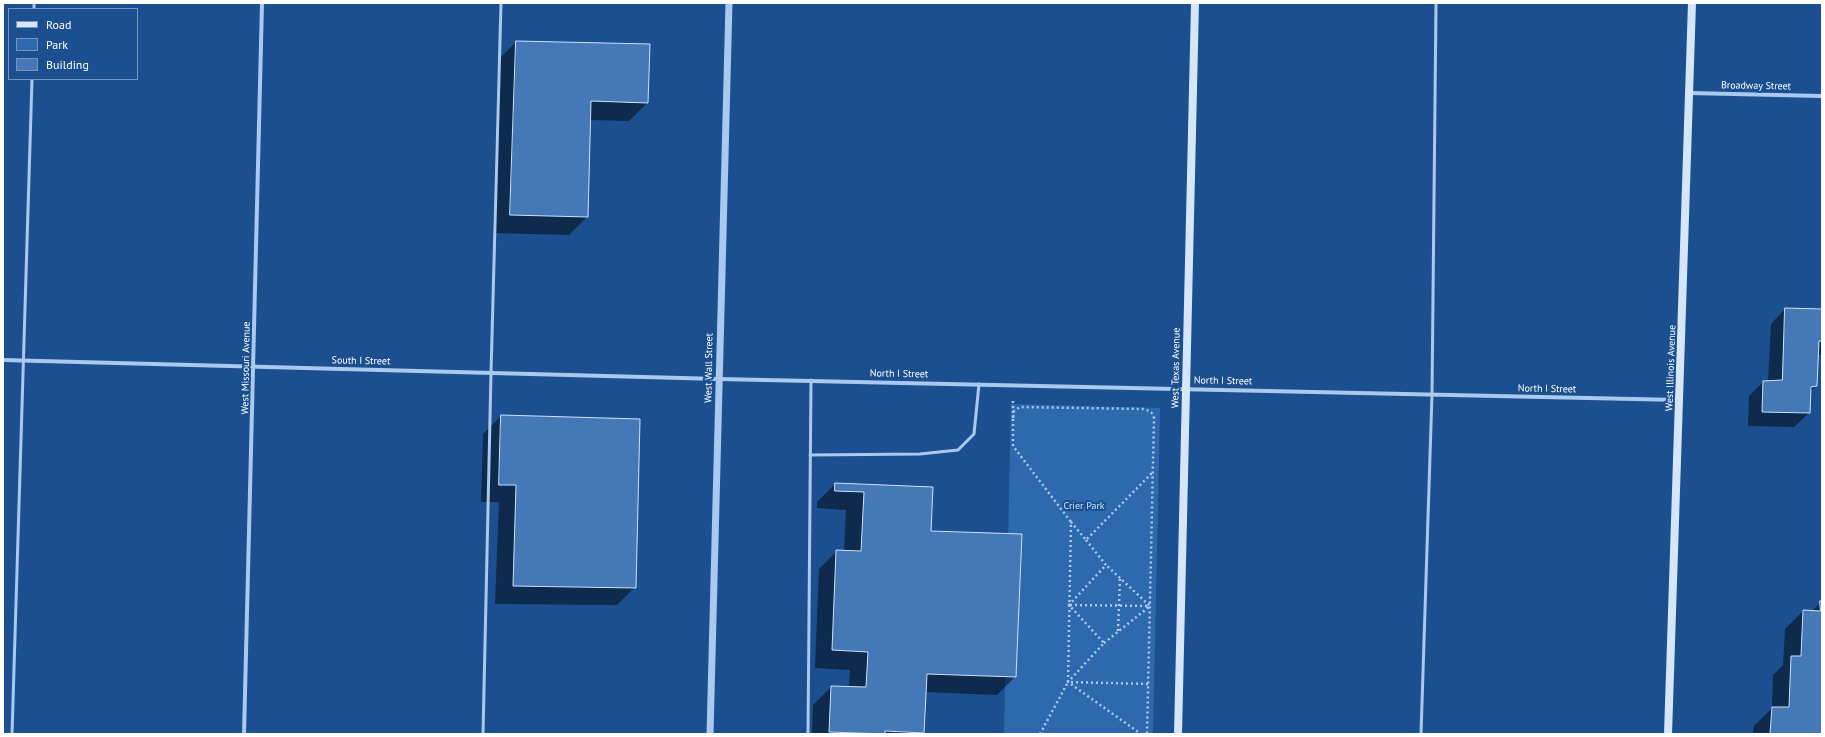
<!DOCTYPE html>
<html>
<head>
<meta charset="utf-8">
<style>
  body { margin:0 }
  #map { position:relative; width:1825px; height:737px; overflow:hidden; background:#1b4f8f; font-family:"PT Sans",sans-serif }
  canvas { display:block }
  .frame { position:absolute; inset:0; border:4px solid #fff; pointer-events:none }
  .legend { position:absolute; left:8px; top:8px; width:130px; height:72px; box-sizing:border-box; background:#1b4f8f; border:1px solid #7695bc; margin:0; padding:5px 7px; list-style:none; font-size:12px; color:#fff }
  .legend li { display:flex; align-items:center; gap:8px; height:20px }
  .legend b { width:20px; border:1px solid #7695bc }
</style>
</head>
<body>
<div id="map">
<canvas width="1825" height="737"></canvas>
<div class="frame"></div>
<ul class="legend">
<li><b style="height:5px;background:#d6e6fa"></b>Road</li>
<li><b style="height:11px;background:#2e69ad"></b>Park</li>
<li><b style="height:11px;background:#4478b7"></b>Building</li>
</ul>
</div>
<script>
const c = document.querySelector('canvas').getContext('2d');
c.lineJoin = 'round';
function fillPath(path, color) {
  c.fillStyle = color;
  c.fill(path, 'evenodd');
}
function stroke(path, color, width, dash) {
  c.strokeStyle = color;
  c.lineWidth = width;
  c.lineCap = dash ? 'butt' : 'round';
  c.setLineDash(dash || []);
  c.stroke(path);
}
function label(font, color, halo, rows, align = 'center') {
  c.font = font + ' "PT Sans",sans-serif';
  c.lineWidth = 4;
  c.setLineDash([]);
  c.textBaseline = 'middle';
  c.strokeStyle = halo;
  c.fillStyle = color;
  for (const [text, x, y, turn = 0] of rows) {
    c.save();
    c.translate(x, y);
    c.rotate((+turn || 0) * Math.PI / 180);
    c.textAlign = isNaN(turn) ? turn : align;
    if (halo) c.strokeText(text, 0, 0);
    c.fillText(text, 0, 0);
    c.restore();
  }
}
const green = new Path2D(`
  M1011,404l149,4 -7,326h-149z`);
const shadow = new Path2D(`
  M516,42l131,61 -18,18 -39,-1 -3,97 -18,18 -76,-2 5,-173z
  M1785,309l37,1v45h-5l-1,31 -6,6 -1,21 -15,14 -46,-1 1,-30 14,-14h5l3,-58z
  M501,416l134,171 -18,18 -122,-1 4,-102h-18l2,-68z
  M835,484l97,4 -2,44 85,145 -18,18 -72,-3 -2,40 -1,2h-110l1,-29 18,-18 18,1 1,-18 -35,-2 4,-99 18,-18h7l2,-41 -29,-2v-6z
  M1821,602h1v132h-69l1,-8 18,-18 1,-33 10,-10 2,-36 18,-18 8,1z`);
const building = new Path2D(`
  M516,41l134,3 -2,59 -57,-2 -3,116 -78,-2z
  M1785,308l37,1v32h-3l-2,45 -6,1 -1,26 -48,-1 1,-31 19,-1z
  M501,415l139,4 -4,169 -123,-2 3,-101h-17z
  M835,483l98,4 -2,44 91,3 -6,143 -89,-3 -3,59 -39,-2v3l-56,-2 2,-46 35,1 2,-35 -36,-2 4,-100 25,1 3,-59 -29,-1z
  M1820,601h2v133h-52l2,-27h17l2,-51h10l2,-46 17,1z`);
const path = new Path2D(`
  M1013,401v18l1,-8 6,-4 123,2c6,2 9,2 11,9l-7,316
  M1013,419v27l58,76
  M1086,540l20,25 -37,40 35,38 -36,39 73,52
  M1070,605l80,1
  M1118,631l2,-53
  M1104,643l46,-37 -44,-41
  M1148,684l-80,-2 3,-160 15,18 66,-67
  M1040,734l28,-52`);
const service = new Path2D(`
  M34,9v-6
  M810,455l110,-1 38,-4 16,-16 5,-50
  M12,734l20,-655
  M483,734l8,-361 10,-370
  M808,734l3,-354
  M1421,734l11,-340 4,-391`);
const minor = new Path2D(`
  M1689,93l133,3
  M3,360l716,19 960,21
  M244,734l18,-731`);
const tertiary = new Path2D(`
  M710,734l19,-731`);
const secondary = new Path2D(`
  M1178,734l17,-731
  M1668,734l24,-731`);
const streetNames = [
  ["Broadway Street",1756,86,1],
  ["South I Street",361,361,1],
  ["West Missouri Avenue",246,368,-89],
  ["West Wall Street",709,368,-89],
  ["West Texas Avenue",1176,368,-89],
  ["West Illinois Avenue",1671,368,-88],
  ["North I Street",899,374,1],
  ["North I Street",1223,381,1],
  ["North I Street",1547,389,1]
];
const parkNames = [
  ["Crier Park",1084,506]
];
fillPath(green, '#2e69ad');
fillPath(shadow, '#0007');
fillPath(building, '#4478b7');
stroke(building, '#cfe3fa', 1);
stroke(path, '#a9c9ee', 2.5, [2, 3]);
stroke(service, '#a9c9ee', 3);
stroke(minor, '#a9c9ee', 4);
stroke(tertiary, '#a9c9ee', 7);
stroke(secondary, '#d6e6fa', 8);
label('10px', '#fff', '#1b4f8f', streetNames);
label('10px', '#cfe3fa', '#1b4f8f', parkNames);
</script>
</body>
</html>
